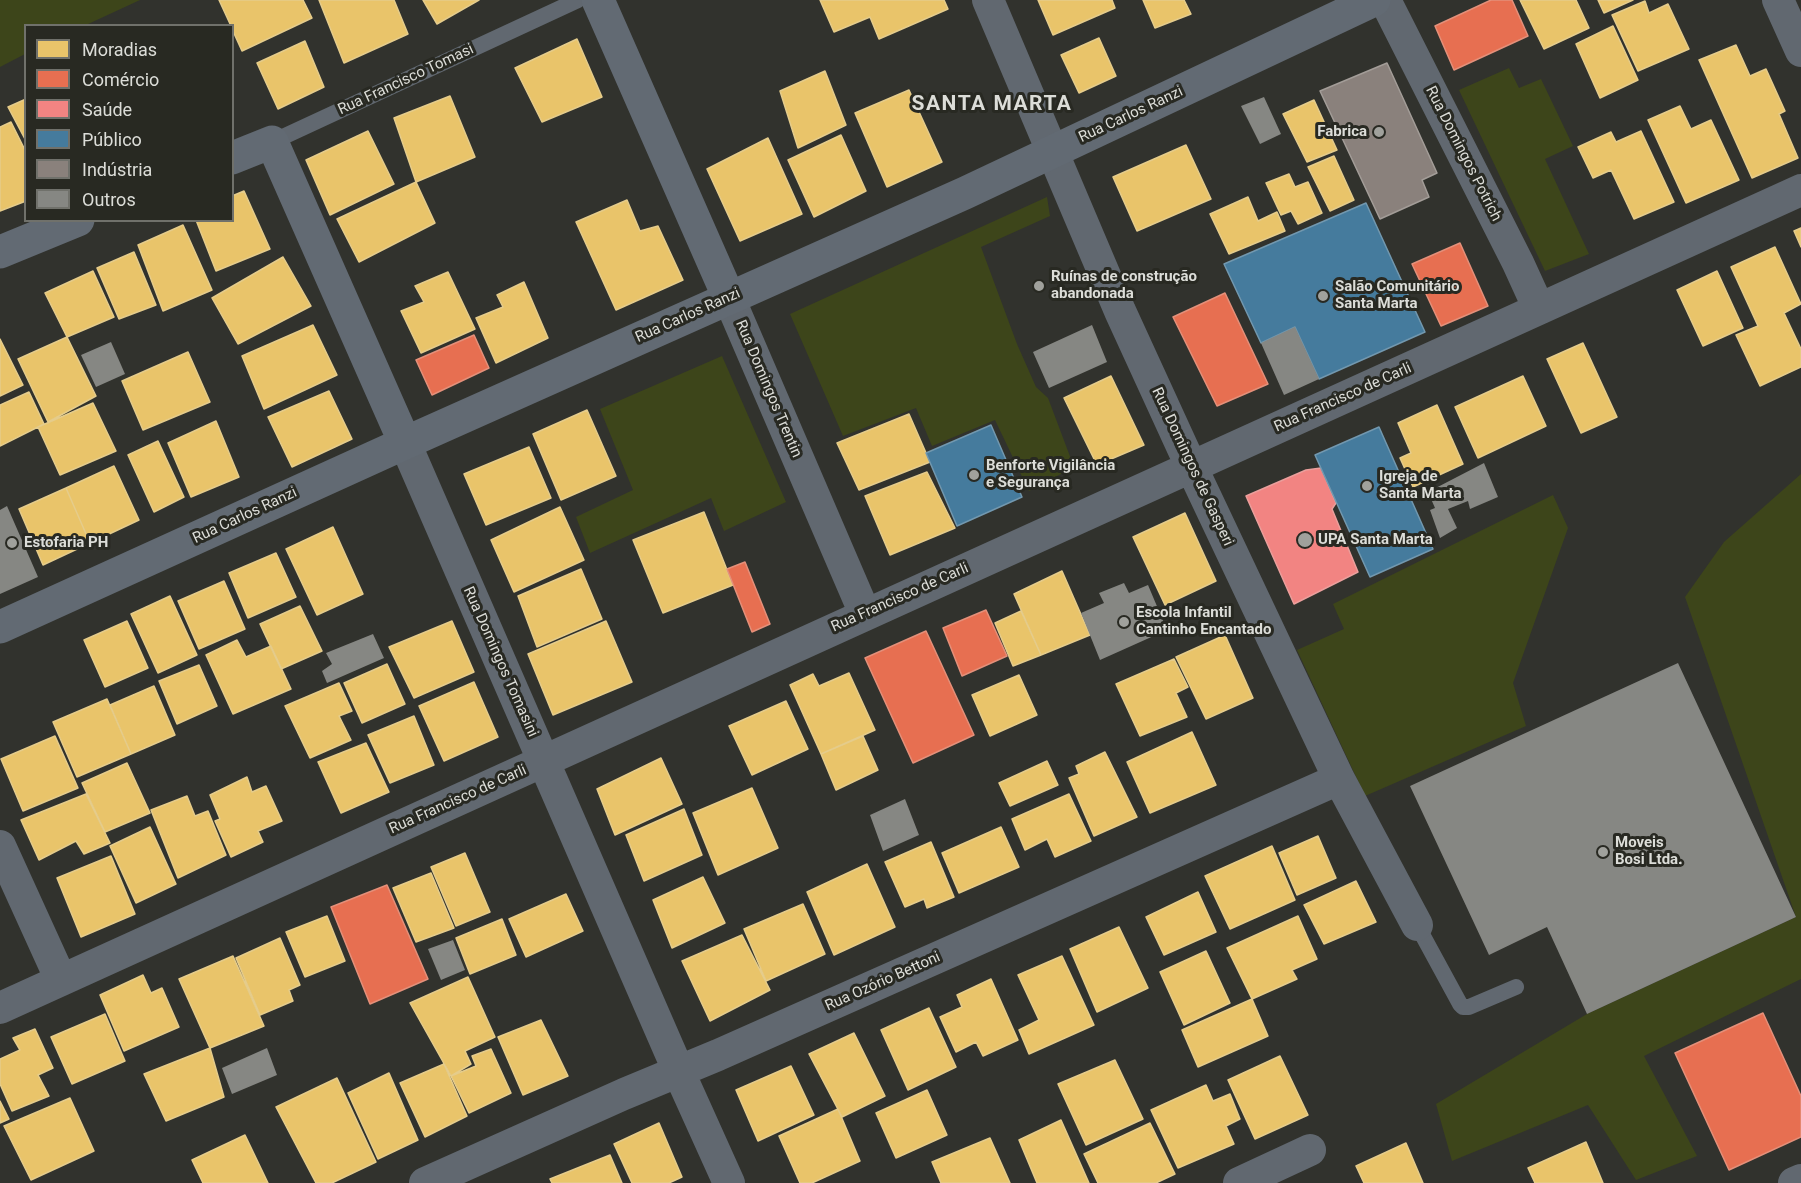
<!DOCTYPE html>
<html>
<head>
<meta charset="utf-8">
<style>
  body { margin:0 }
  #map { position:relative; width:1801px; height:1183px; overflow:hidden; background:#31322d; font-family:Roboto,sans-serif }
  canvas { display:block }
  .legend { position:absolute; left:24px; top:24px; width:210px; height:198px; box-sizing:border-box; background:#282922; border:2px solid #70716b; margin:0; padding:8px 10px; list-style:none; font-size:18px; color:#dcddd8 }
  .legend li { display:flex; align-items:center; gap:12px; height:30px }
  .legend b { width:30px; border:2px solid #70716b }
</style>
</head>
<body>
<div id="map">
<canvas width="1801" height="1183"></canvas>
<ul class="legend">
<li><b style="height:16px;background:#e9c46a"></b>Moradias</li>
<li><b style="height:16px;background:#e76f51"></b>Comércio</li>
<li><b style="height:16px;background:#f28482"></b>Saúde</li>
<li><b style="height:16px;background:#457b9d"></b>Público</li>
<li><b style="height:16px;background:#8a817c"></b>Indústria</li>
<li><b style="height:16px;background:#868783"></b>Outros</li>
</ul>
</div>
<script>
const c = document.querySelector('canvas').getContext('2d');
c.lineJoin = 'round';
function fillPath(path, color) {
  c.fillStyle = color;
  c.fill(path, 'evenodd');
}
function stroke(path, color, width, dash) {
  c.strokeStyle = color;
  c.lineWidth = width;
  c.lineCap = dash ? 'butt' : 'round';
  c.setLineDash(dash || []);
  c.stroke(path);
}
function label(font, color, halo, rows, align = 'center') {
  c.font = font + ' Roboto,sans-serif';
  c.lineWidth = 6;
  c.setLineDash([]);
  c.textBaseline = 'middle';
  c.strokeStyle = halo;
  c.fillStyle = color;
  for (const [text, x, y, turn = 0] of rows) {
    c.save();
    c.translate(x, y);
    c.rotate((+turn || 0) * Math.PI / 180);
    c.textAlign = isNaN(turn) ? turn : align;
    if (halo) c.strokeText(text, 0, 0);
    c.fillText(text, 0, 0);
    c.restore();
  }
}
const green = new Path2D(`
  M0,0h140l-54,25 -60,1 -1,28 -25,13z
  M1509,68l10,20 22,-9 32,67 -28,13 44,95 -44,17 -86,-181z
  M1047,197l3,19 -69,31 36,97 19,43 12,11 26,69 -45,24 -34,-71 -63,26 -16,-38 -73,28 -53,-122z
  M722,356l64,146 -62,29 -13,-33 -121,55 -14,-36 57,-27 -33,-81z
  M1801,474v505l-157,77 53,100 -61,24 -48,-75 -136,56 -16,-57 151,-90 209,-97 -111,-320 39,-55z
  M1553,495l15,33 -55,155 13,43 -161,70 -68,-146 47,-21 -11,-25z`);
const homes = new Path2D(`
  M219,0h84l9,18 -70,33 -10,-22v-3h-1z
  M319,0h75l14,34 -64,29z
  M423,0h56l-42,24z
  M820,0h124l4,9 -69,30 -9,-22 -36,15z
  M1038,0h74l3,8 -62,27z
  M1143,0h41l7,14 -36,14z
  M1520,0h56l13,28 -45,21z
  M1598,0h35l-29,13z
  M1645,1l4,12 19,-9 21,45 -51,22 -26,-56z
  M1613,26l25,54 -38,18 -24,-54z
  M1099,38l17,38 -37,17 -18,-38z
  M577,39l25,58 -60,25 -27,-54z
  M305,41l19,46 -46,22 -21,-46z
  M1736,45l14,31 16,-7 19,42 -6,3 19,44 -46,20 -53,-118z
  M825,71l21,54 -48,23 -18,-57z
  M909,90l33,72 -55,25 -32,-74z
  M450,96l25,61 -59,25 -22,-64z
  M26,99v42l-18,-34z
  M1314,100l23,50 -30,12 -24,-48z
  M1680,106l11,23 20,-9 28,60 -53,23 -38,-83z
  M11,122l15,30v49l-26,10v-84z
  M368,131l26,53 -64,31 -24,-55z
  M1641,131l33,71 -40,17 -23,-49 -18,8 -15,-31 33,-15 5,10z
  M841,135l25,56 -52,26 -26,-57z
  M768,138l34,76 -62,27 -33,-72z
  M1186,145l25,54 -74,32 -24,-54z
  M1334,156l20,44 -24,11 -22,-44z
  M1289,174l6,13 13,-5 14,31 -24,11 -7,-13 -10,4 -15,-32z
  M416,182l19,41 -76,39 -22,-43z
  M244,191l26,58 -54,22 -20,-51h36v-24z
  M1248,197l10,24 19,-9 8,19 -56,23 -19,-40z
  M627,200l13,31 18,-5 25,54 -67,30 -40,-88z
  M183,225l29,65 -49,21 -25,-66z
  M1801,228v19l-7,-16z
  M1775,247l26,57 -17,9 17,36v18l-41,19 -24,-51 22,-9 -27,-59z
  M134,252l22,53 -37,14 -22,-51z
  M283,257l28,49 -73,38 -26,-46z
  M93,271l21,46 -47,20 -22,-44z
  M1717,271l26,57 -40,18 -26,-56z
  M448,272l27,57 -54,24 -20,-42 23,-9 -9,-16z
  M524,282l24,56 -52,25 -20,-45 27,-11 -6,-12z
  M313,325l24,50 -73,34 -22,-53z
  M67,337l29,59 -48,26 -30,-63z
  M0,339l23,46 -23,11z
  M1583,343l34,74 -36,16 -34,-74z
  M188,352l22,50 -67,28 -21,-49z
  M1111,376l33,69 -47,20 -33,-67z
  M1523,376l23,50 -68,32 -23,-51z
  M329,391l23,48 -60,28 -24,-50z
  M29,392l15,32 -44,22v-41z
  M93,403l23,48 -56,24 -22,-48z
  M1437,405l26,59 -50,23 -13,-29 11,-5 -13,-30z
  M587,410l29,66 -55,24 -28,-66z
  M909,414l21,48 -71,28 -22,-47z
  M216,421l23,56 -48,20 -23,-54z
  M158,441l26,56 -30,15 -26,-57z
  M529,447l22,51 -65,27 -22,-51z
  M114,466l25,54 -49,23 -24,-55z
  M927,472l28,56 -65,27 -25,-59z
  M66,488l24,55 -47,22 -24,-56z
  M560,507l24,53 -70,32 -23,-52z
  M704,512l29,73 -70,28 -30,-73z
  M1185,513l31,68 -51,24 -32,-68z
  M333,527l30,67 -46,21 -31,-66z
  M276,553l20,44 -48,21 -19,-45z
  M581,569l21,50 -65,28 -19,-51z
  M1062,571l28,64 -49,20 -27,-61z
  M224,581l21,48 -46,20 -21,-48z
  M170,596l27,59 -39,18 -27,-59z
  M300,606l22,45 -41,18 -21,-45z
  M1021,611l20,44 -28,11 -18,-43z
  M127,621l21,47 -43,19 -21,-47z
  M452,621l22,51 -60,26 -25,-51z
  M606,621l26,61 -79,33 -25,-61z
  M1225,635l28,63 -47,21 -30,-62z
  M237,640l9,17 25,-11 20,43 -58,25 -27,-59z
  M1174,659l14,28 -12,6 11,24 -47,19 -24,-52z
  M387,664l18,40 -43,19 -18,-40z
  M199,665l18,41 -40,18 -18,-43z
  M849,673l26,57 -54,24 -31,-69 23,-11 6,12z
  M1019,675l18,40 -47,21 -18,-41z
  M474,682l24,55 -54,24 -25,-55z
  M339,683l13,28 -13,5 12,24 -41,18 -25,-52z
  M154,686l21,49 -44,19 -21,-49z
  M107,699l24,55 -54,23 -24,-55z
  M786,701l22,48 -56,26 -23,-49z
  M414,716l20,49 -44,18 -22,-48z
  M1192,732l24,53 -66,28 -23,-51z
  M55,736l23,52 -55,23 -22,-52z
  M863,736l15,34 -42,20 -15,-36z
  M366,743l23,49 -48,21 -23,-51z
  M1105,752l32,65 -43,19 -25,-58 10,-4 -3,-8z
  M661,758l21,46 -67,31 -18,-46z
  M1047,761l11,24 -48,21 -11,-23z
  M127,763l23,50 -45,19 -23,-49z
  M247,777l5,15 14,-6 16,35 -24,10 5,11 -32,15 -16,-36 5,-2 -10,-24z
  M752,788l26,60 -60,27 -25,-62z
  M86,794l24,49 -26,11 -8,-13 -37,19 -18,-40z
  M1069,794l22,47 -36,16 -8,-18 -22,11 -13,-31z
  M187,796l8,20 13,-5 18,44 -48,23 -27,-68z
  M684,809l18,46 -58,26 -18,-46z
  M150,827l26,57 -40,19 -26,-57z
  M1001,827l18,40 -60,26 -17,-40z
  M1318,836l18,42 -39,17 -18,-42z
  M931,842l23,55 -27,11 -3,-9 -19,8 -20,-45z
  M1272,846l23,54 -65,29 -25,-53z
  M465,853l25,59 -34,14 -25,-59z
  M111,856l24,58 -54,23 -24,-59z
  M867,864l28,63 -61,28 -27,-63z
  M431,873l23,55 -38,14 -23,-54z
  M703,877l22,46 -53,25 -19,-48z
  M1356,881l20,41 -52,22 -20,-39z
  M1198,892l18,40 -52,23 -18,-38z
  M566,894l17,37 -57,26 -17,-38z
  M803,904l22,50 -59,27 -22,-52z
  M327,916l18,45 -40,16 -19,-45z
  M1298,916l19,43 -25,11 5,9 -45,20 -25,-51z
  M502,919l14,36 -46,19 -14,-36z
  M1119,927l29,61 -51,24 -27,-63z
  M742,935l28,55 -60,31 -28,-60z
  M280,938l20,47 -11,5 4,11 -33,14 -24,-57z
  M1206,951l24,52 -46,22 -24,-53z
  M233,956l31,70 -54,22 -31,-69z
  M1062,956l32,69 -65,29 -10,-24 20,-10 -21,-45z
  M143,975l8,18 11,-5 17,39 -55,24 -24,-56z
  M468,977l27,60 -30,14 6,13 -20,12 -41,-73z
  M991,979l27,61 -35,16 -7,-14 -20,10 -16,-35 22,-10 -5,-12z
  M1252,999l16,37 -70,31 -16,-37z
  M929,1008l27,59 -48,23 -27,-60z
  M105,1014l20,47 -53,23 -21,-47z
  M541,1020l27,56 -45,19 -25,-58z
  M35,1029l18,39 -15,7 11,21 -37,15 -12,-27v-25l20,-9 -7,-12z
  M854,1033l31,63 -43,21 -33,-63z
  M210,1048l14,49 -58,24 -22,-47z
  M491,1049l20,44 -42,20 -18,-37 25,-10 -4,-10z
  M1280,1056l28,59 -53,24 -27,-59z
  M1115,1060l28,59 -57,26 -28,-61z
  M444,1064l23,52 -42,21 -25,-54z
  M791,1066l23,49 -56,26 -22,-51z
  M389,1073l29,67 -40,19 -30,-66z
  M337,1078l39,84 -44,21h-16l-40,-76z
  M1206,1085l7,16 17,-7 10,25 -14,7 8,18 -56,24 -27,-58z
  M927,1090l20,45 -51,23 -20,-45z
  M70,1098l24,53 -63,29 -27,-54z
  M0,1101l9,18 -9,4z
  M838,1109l22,52 -48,22h-12l-21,-47z
  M1061,1120l28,63h-52l-18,-43z
  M659,1123l23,54 -13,6h-37l-18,-39z
  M1150,1123l25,51 -19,9h-58l-14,-29z
  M245,1135l23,48h-65l-11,-23z
  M990,1138l20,45h-69l-9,-21z
  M1586,1142l17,41h-68l-7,-15z
  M1406,1143l17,40h-59l-8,-17z
  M610,1155l12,28h-70l-2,-4z`);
const shops = new Path2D(`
  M1491,0h21l16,36 -74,34 -19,-44z
  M1460,243l28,63 -47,20 -29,-62z
  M1225,293l43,91 -51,22 -44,-89z
  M474,335l15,33 -57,27 -16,-35z
  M745,562l25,62 -18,8 -25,-63z
  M986,610l21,46 -45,20 -19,-48z
  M926,631l48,104 -61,28 -48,-105z
  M387,885l41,94 -58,25 -39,-97z
  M1763,1013l38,83v41l-72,33 -54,-117z`);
const health = new Path2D(`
  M1321,468l15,35 -4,6 26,63 -64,32 -48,-108 60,-26z`);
const public = new Path2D(`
  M1366,203l59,129 -106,47 -24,-52 -34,16 -37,-79z
  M991,425l31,72 -65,29 -31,-73z
  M1379,427l54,122 -63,28 -55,-122z`);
const industry = new Path2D(`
  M1387,63l50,110 -15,7 7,17 -49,22 -60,-128z`);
const building = new Path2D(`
  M1264,97l17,37 -21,10 -19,-38z
  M1092,325l15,37 -58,26 -16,-36z
  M1295,327l24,52 -35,16 -23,-52z
  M111,342l14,32 -29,13 -15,-32z
  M1484,463l14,34 -28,12 -2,-8 -20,8 9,19 -17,10 -10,-28 5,-2 -7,-16z
  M7,506l31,71 -38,17v-84z
  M1124,583l5,10 19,-8 19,45 -67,30 -19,-47 23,-10 -5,-10z
  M373,634l11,24 -57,25 -5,-12 10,-7 -6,-11z
  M1678,663l118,254 -209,97 -40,-87 -58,28 -79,-169z
  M905,799l14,36 -36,16 -13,-36z
  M453,940l12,30 -24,10 -13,-31z
  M267,1048l10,27 -45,19 -10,-26z`);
const lane = new Path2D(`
  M272,142l306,-142
  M1417,925l43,79 3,3h6l47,-20`);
const street = new Path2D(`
  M988,0l132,311 71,155 148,313 78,146
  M1385,0l133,263 21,46
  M1778,0l23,51
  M729,298l136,316
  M405,443l273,627 51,113
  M0,846l61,134
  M0,1008l1801,-818
  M425,1183l199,-89 94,-39 621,-276
  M1239,1183l71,-33
  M1794,1183l7,-3`);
const secondary = new Path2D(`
  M598,0l131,298
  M232,158l40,-16 133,301
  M0,252l78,-32
  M0,627l405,-184 560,-250 409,-193`);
const markers = [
  [1379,132,6,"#a0a19c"],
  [1039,286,6,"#a0a19c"],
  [1323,296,6,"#a0a19c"],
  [974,475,6,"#a0a19c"],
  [1367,486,6,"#a0a19c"],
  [1305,540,8,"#a0a19c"],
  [12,543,6,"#a0a19c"],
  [1124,622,6,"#a0a19c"],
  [1603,852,6,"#a0a19c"]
];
const streetNames = [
  ["Rua Francisco Tomasi",406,80,-25],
  ["Rua Carlos Ranzi",1131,115,-25],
  ["Rua Domingos Potrich",1463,154,63],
  ["Rua Carlos Ranzi",688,316,-24],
  ["Rua Domingos Trentin",768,389,67],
  ["Rua Francisco de Carli",1343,398,-24],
  ["Rua Domingos de Gasperi",1192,467,65],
  ["Rua Carlos Ranzi",245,516,-25],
  ["Rua Francisco de Carli",900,598,-24],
  ["Rua Domingos Tomasini",500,662,66],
  ["Rua Francisco de Carli",458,800,-24],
  ["Rua Ozório Bettoni",883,982,-24]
];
const poiNames = [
  ["Fabrica",1367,132,"right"],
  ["Ruínas de construção",1051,277],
  ["abandonada",1051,294],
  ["Salão Comunitário",1335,287],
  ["Santa Marta",1335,304],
  ["Benforte Vigilância",986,466],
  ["e Segurança",986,483],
  ["Igreja de",1379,477],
  ["Santa Marta",1379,494],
  ["UPA Santa Marta",1318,540],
  ["Estofaria PH",24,543],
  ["Escola Infantil",1136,613],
  ["Cantinho Encantado",1136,630],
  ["Moveis",1615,843],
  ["Bosi Ltda.",1615,860]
];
const districtNames = [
  ["SANTA MARTA",992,105]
];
fillPath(green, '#3d451a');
fillPath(homes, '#e9c46a');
stroke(homes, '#e5cc8b', 1.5);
fillPath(shops, '#e76f51');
stroke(shops, '#e4907a', 1.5);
fillPath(health, '#f28482');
stroke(health, '#eb9f9c', 1.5);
fillPath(public, '#457b9d');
stroke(public, '#7298af', 1.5);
fillPath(industry, '#8a817c');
stroke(industry, '#a39d98', 1.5);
fillPath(building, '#868783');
stroke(lane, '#616870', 16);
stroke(street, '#616870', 32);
stroke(secondary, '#626a73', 33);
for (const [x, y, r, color] of markers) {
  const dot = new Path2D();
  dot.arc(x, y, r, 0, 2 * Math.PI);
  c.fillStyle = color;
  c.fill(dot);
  stroke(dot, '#282922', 2);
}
label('15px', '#dcddd8', '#282922', streetNames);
label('bold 15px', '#dcddd8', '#282922', poiNames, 'left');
c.letterSpacing = '1.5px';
label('bold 21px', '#dcddd8', '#282922', districtNames);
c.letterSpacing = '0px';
</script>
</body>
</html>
